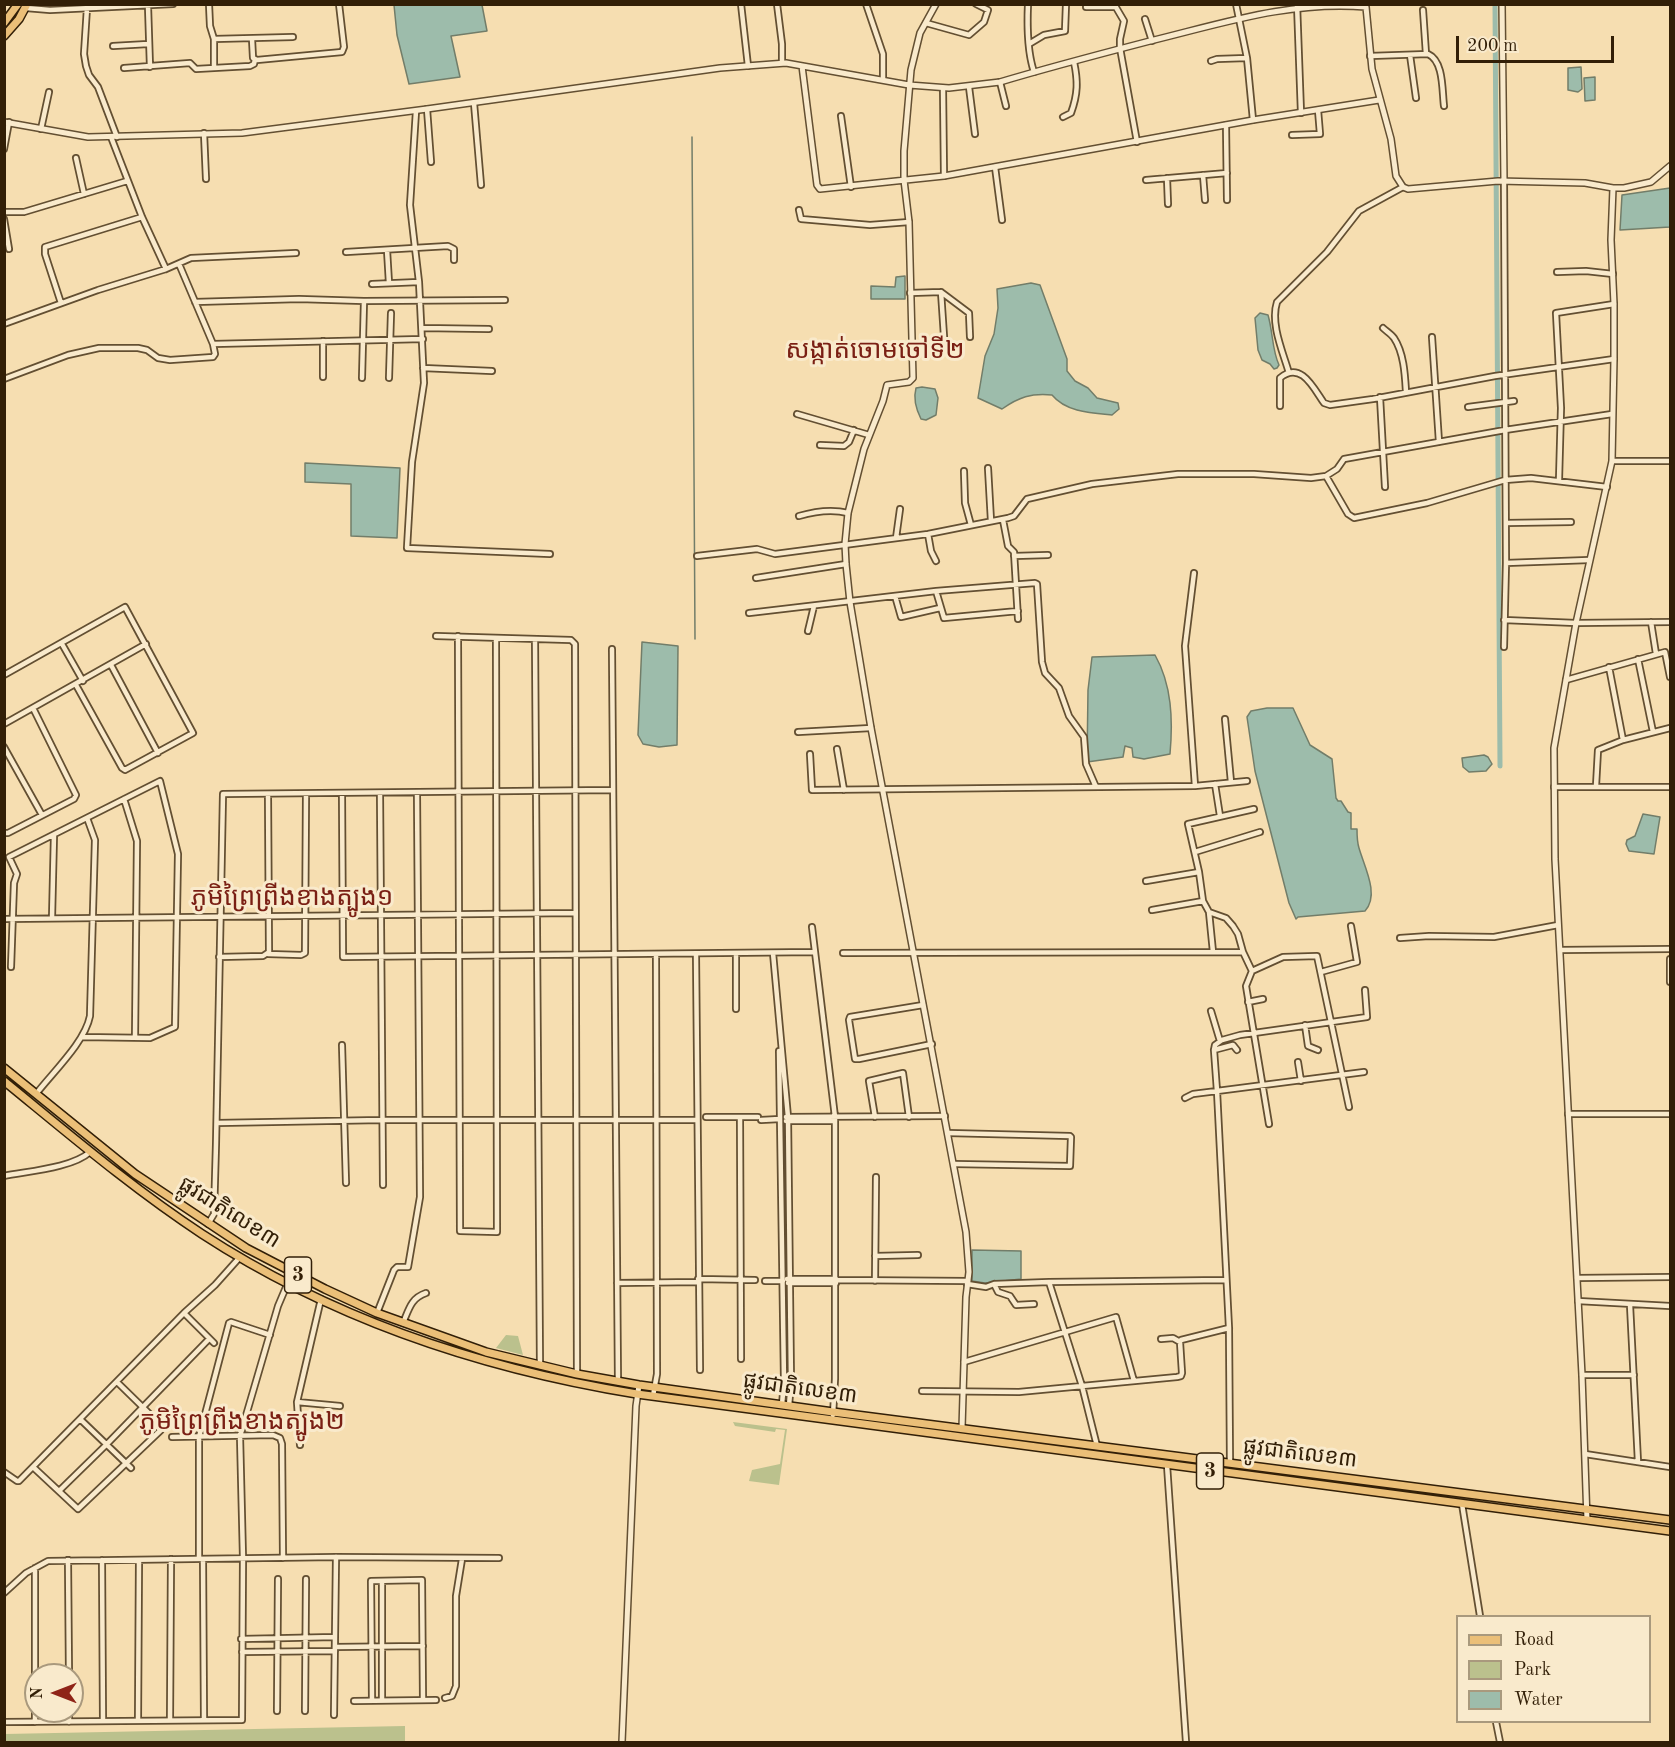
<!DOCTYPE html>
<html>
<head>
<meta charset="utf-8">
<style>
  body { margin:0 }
  #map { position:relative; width:1675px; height:1747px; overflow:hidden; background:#f6deb1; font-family:"Old Standard TT",serif }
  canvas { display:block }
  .frame { position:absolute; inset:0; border:6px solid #321f07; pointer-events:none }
  .legend { position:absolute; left:1456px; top:1615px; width:195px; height:108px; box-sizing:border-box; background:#f9eacc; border:2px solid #a9997d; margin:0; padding:8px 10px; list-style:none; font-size:18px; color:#321f07 }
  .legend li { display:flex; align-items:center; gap:12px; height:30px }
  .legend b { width:30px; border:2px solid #a9997d }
  .north { position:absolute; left:24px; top:1663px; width:60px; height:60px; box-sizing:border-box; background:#f9eacc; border:2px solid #a9997d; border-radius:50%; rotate:270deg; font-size:16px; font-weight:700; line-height:24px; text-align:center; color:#321f07 }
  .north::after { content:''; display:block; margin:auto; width:21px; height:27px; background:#8f2418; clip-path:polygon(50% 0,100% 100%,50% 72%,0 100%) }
  .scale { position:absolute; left:1456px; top:36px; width:158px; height:27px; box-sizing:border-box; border:3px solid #321f07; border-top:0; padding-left:8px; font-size:18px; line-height:21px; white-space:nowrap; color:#321f07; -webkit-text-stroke:4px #f9eacc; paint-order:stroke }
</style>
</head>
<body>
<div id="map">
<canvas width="1675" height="1747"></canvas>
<div class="frame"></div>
<ul class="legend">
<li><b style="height:8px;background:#ebbf78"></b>Road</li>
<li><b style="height:16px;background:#bbc18d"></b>Park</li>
<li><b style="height:16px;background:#9dbcab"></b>Water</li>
</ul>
<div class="north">N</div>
<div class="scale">200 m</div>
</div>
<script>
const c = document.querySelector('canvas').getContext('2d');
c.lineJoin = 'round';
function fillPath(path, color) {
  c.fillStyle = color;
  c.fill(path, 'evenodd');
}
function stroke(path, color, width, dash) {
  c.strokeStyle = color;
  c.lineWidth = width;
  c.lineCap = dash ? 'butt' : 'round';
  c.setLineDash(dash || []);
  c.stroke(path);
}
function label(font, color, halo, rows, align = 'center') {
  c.font = font + ' "Old Standard TT","Noto Sans Khmer",serif';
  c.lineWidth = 6;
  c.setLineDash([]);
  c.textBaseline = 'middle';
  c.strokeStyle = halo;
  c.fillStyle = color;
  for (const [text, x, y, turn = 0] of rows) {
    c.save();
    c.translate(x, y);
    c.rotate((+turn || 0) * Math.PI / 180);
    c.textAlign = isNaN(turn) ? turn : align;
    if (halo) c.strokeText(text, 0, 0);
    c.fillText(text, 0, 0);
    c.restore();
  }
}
const green = new Path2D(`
  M506,1335l12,1 5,19 -27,-7z
  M733,1422l54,7 -8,56 -30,-4 3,-11 28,-6 5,-34 -9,-1 -1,3 -40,-6z
  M405,1726v16h-401l1,-8z`);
const water = new Path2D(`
  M394,5h88l5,26 -36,5 9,41 -51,7 -12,-49z
  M1581,67l1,22 -4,3 -10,-2v-22z
  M1595,77v23l-10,1 -1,-23z
  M1670,188v39l-50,3 2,-35z
  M905,276v23h-34v-13l24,1 1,-10z
  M1031,283l9,2 27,74v12l8,10 13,7 9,10 21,5 1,6 -7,6c-21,-2 -46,-3 -60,-20 -21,-2 -33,2 -50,14l-24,-11 7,-42 9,-22 4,-26 -1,-19z
  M1260,313l8,2c5,17 4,35 11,50l-2,3 -3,1 -4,-5 -8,-4 -4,-10 -3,-32z
  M922,387l13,2 3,9 -2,17 -10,5 -5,-1c-5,-10 -8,-20 -5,-31z
  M305,463l95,5 -3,70 -46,-2v-52l-46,-2z
  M642,642l36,4 -1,99 -18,2 -16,-3 -5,-9z
  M1155,655c17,30 18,65 15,99l-26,5 -11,-2 -1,-9 -7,-2 -2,11 -36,5 1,-72 4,-33z
  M1267,708h26l17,37 22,14 4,39 2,3h3l7,11 3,1v16h6c0,6 0,13 2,19 5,18 21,47 6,63l-67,6 -2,2 -7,-16 -34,-132 -8,-54 4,-6z
  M1484,755l4,2 4,7 -6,7 -17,1 -6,-5 -1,-9z
  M1643,814l17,3 -6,37 -25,-3 -3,-7 1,-4 8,-4z
  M972,1250l49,1v28l-36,4 -13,-2z`);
const stream = new Path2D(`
  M692,137l3,502`);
const canal = new Path2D(`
  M1495,4l5,762`);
const minor = new Path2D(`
  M209,4l1,22 4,13 79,-2
  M741,4l7,62
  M777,4l5,40v19
  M866,4l17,50v26
  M1028,4c-1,22 -1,47 6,68
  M1114,4l10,17 -4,18v9l17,94
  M1236,4l11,54 6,62
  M1297,4l4,109
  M148,6l2,61
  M1086,7h30
  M26,8l24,2 123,-6
  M87,8l-3,46 2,12 3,9 9,12 19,50
  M1423,10l3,44
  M1145,19l7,22
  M926,23l43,12 15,-13 4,-12 -12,-6
  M214,39v28
  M252,39l1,19 4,2 85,-8 2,-5 -5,-43
  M1029,44l15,-9 21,-4 1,-27
  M113,46l35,-2
  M1410,55l6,43
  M1370,56l58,-2c16,7 14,37 16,52
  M1211,61l6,-2 30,-1
  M124,68l66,-5 6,6 54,-3 4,-2 1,-5
  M1000,82l6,24
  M969,87l6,47
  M943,88l1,88
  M474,103l7,82
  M427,109l4,53
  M416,111l-6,94 9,77 5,101 -12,79 -5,86 143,6
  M841,116l10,71
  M1063,117l8,-4c7,-19 7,-32 3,-51
  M1226,125l1,75
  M41,129l8,-37
  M204,133l2,46
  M1292,135l28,-1 -2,-24
  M111,137l31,80 24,52
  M4,149l5,-27
  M76,158l8,36
  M995,167l7,53
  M1203,175l2,25
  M1167,178l1,26
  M1146,180l81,-7
  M1504,181l2,382 83,-3
  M799,210l2,9 69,6 39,-3
  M4,212h20l103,-31
  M4,219l5,30
  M387,250l2,33
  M346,252l102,-6 6,3v11
  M179,264l34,80
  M1557,272l29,-1 27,3
  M372,284l47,-2
  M941,292l4,59
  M910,293l31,-1 28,21 1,24
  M195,302l104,-3 65,2 141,-1
  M61,303l-16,-49v-7l97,-30
  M4,324l94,-34 68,-21 25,-11 105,-5
  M422,328l67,1
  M1383,328c3,3 8,6 11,10 10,15 11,37 12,54
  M1432,337l7,105
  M323,341v36
  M423,368l69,3
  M1289,373c-6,-21 -19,-49 -12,-71l50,-50 32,-41 44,-24
  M362,378l2,-77
  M389,378l2,-65
  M4,379l64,-24 31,-7h39l9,2 11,8 12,2 43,-3 2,-3 -2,-10 210,-5
  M1380,397l5,90
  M1280,406v-28c21,-18 34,11 44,25l6,2 43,-6 122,-23 119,-17
  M1468,407l46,-6
  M797,414l72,21
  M820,445l24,1 5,-4 5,-12
  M1612,461h58
  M988,468l3,53
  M964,471l1,32 6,22
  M1326,476l22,38 6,4 73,-15 78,-23 26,-2 76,9
  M1559,480l2,-72 -5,-95 58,-9
  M799,516c17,-5 33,-7 49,-3
  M1003,520l5,26 6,6 4,67
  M1506,523l65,-1
  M928,534l3,17 5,10
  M896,538l4,-29
  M697,556l60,-7 18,5 153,-20 80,-16 6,-2 13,-17 65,-15 86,-10h76l57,4 15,-2 11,-7 7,-10 161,-29 107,-16
  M1014,556l34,-1
  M1194,573l-9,73 10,140
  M756,578l90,-14
  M936,591l99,-8 2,1 5,78 3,11 14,15 10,28 15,21 2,27 10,23
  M895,596l6,21 39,-9
  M749,613l187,-22 8,27 74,-7
  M1504,620l72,3 94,-1
  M1651,622l5,32
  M808,631l6,-25
  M436,636l135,4 4,4 2,730
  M458,636l2,595 37,1 -1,-594
  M535,639l5,727
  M62,644l21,37
  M1504,647l2,-84
  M612,649l6,733
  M1638,659l15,73
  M111,665l47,88
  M1609,667l14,73
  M4,675l121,-68 68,126 -68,37 -3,-2 -46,-83
  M1566,680l99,-28 5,25
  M1225,719l6,63
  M4,724l142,-80
  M798,732l73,-4
  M4,747l38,68
  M837,749l7,41
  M810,754l2,36 383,-4 52,-5
  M1215,784l5,32
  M1596,786l2,-36 25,-10 47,-12
  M1554,787h116
  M342,793l1,164 472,-5
  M380,793l3,392
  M124,799l13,42 -2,197
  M4,833h4l66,-34 2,-4 -43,-87
  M1195,852l65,-20
  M1146,881l53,-9
  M1152,910l51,-9
  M1209,912l4,40
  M52,918l2,-83
  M4,919l571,-6
  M812,927l23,190v262l-2,36
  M1400,938l29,-2 65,1 64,-12
  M1560,950l110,-1
  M1243,952l-5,-18 -5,-8 -7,-8 -17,-6 -6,-11 -4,-29 -11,-48 66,-15
  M773,953l15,164 3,264 -2,25
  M843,953l400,-1 9,19
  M268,954l33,1 4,-2 1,-159
  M696,954l4,416
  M736,954v55
  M219,957l44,-1 6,-4 -1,-158
  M1670,959v23
  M11,967l3,-84 3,-9 -8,-17 151,-76 18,73 -3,173 -25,11 -68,-1
  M1321,972l36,-10 -6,-36
  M1248,1002l15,-3
  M923,1005l-73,12 -1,3 6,39h4l73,-15
  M1211,1011l9,30
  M1305,1025l3,21 10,4
  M342,1045l4,138
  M1214,1050l19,-5 4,5
  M779,1051l5,330 -2,24
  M1298,1062l3,19
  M36,1094c17,-22 49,-52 54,-78l5,-176 -8,-22
  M1185,1098l8,-4 24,-3 -3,-41 1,-5 7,-5 18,-5 127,-18 -2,-27
  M1568,1114h102
  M706,1117h52
  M740,1117l1,242
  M786,1117l159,-1
  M875,1117l-6,-36 34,-8 6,44
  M761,1120l19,-1
  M786,1121h49
  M217,1123l165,-3h315
  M1269,1124l-23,-138 6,-15 31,-14 34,-1 32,151
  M948,1133l122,3 1,1 -1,29 -116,-2
  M4,1176c25,-5 68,-8 86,-24
  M208,1224l6,-10 2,-70 7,-350 390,-4
  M875,1256l43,-1
  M1577,1278l93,-1
  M698,1279l57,1
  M787,1279h49
  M836,1280l132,1
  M765,1281h18
  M875,1281l1,-104
  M1049,1282l177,-2
  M617,1283l81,-1
  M788,1283h48
  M967,1284l19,3 8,-3 55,-2 33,104 15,60
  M994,1284l4,8 12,4 6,9 18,-1
  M1578,1301l92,5
  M1630,1305l8,157
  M184,1313l30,30
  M377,1313l17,-43 3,-3h11l12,-70 -3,-404
  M403,1323c6,-14 8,-25 23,-30
  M1161,1339l12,-1 7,4
  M964,1362l152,-45 18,64
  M1582,1375h52
  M922,1391l97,1 158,-15 4,-1 1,-3 -2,-31 1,-2 48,-12
  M653,1396l4,-22 -1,-419
  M297,1402l43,4
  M80,1419l51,49
  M172,1437l101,-2 7,3 2,6 1,114
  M300,1445l-3,-43 24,-103
  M1585,1454l85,13
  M1230,1463l-1,-135 -12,-237 147,-19
  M1167,1465l19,277
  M33,1467l45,42 83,-79v-5l-44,-43
  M4,1472l13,9h2l165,-168 31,-28 25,-28
  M59,1491l47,-46 103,-106
  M1462,1504l18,112
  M199,1559v-122l30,-114 2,-1 39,13
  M203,1559l1,161
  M68,1560l1,115
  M102,1560l1,161
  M382,1581v119
  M4,1593l22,-20 22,-12 288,-4 163,1
  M241,1639l94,-2
  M335,1647l88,-1
  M242,1652l93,-1
  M445,1698l7,-2 4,-10v-90l6,-37
  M372,1700l-1,-119 51,-1 1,120
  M354,1701l82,-1
  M69,1711v11
  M277,1711l1,-132
  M305,1711l1,-132
  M334,1715l2,-158
  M170,1720l1,-161
  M138,1721l1,-161
  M4,1722l238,-2 1,-162 -3,-122 38,-130 14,-33
  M35,1722v-154
  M1496,1722l4,20`);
const tertiary = new Path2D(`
  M936,4l-16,29 -9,37 -7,81v29l5,42 4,156 -4,4 -22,3 -4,16 -19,48 -16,64 -3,31 1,20 4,38 21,126 95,504 3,40 -3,25 -4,131
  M1502,4l2,177
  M802,66l15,119 3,4 124,-13 309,-56 126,-20
  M4,122l84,15 154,-4 185,-24 293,-41 66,-5 123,22 40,3 51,-6c50,-15 100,-28 150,-41 74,-18 138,-40 216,-34l6,62 19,70 5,37 7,11 5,2 90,-8 87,2 28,5h11l27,-6 19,-16
  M1587,1520l-5,-145 -27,-516 -1,-111 22,-125 36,-162 2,-102v-55l-3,-64 2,-52
  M622,1742l14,-336 3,-21`);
const primary = new Path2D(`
  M4,23l14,-19
  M4,36l15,-17 8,-15`);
const trunk = new Path2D(`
  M4,1068l131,106 111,74 79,41 52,24 109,39 91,22 62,11 194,27 837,108
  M4,1081c65,53 128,107 198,153 132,86 281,135 435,160l1033,137`);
const shields = [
  [298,1275,27],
  [1210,1471,27]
];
const shieldNames = [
  ["3",298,1275],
  ["3",1210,1471]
];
const streetNames = [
  ["ផ្លូវជាតិលេខ៣",229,1213,32],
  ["ផ្លូវជាតិលេខ៣",800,1389,8],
  ["ផ្លូវជាតិលេខ៣",1300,1454,7]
];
const quarterNames = [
  ["សង្កាត់ចោមចៅទី២",875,351],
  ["ភូមិព្រៃព្រីងខាងត្បូង១",292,898],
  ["ភូមិព្រៃព្រីងខាងត្បូង២",242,1422]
];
fillPath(green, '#bbc18d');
fillPath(water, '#9dbcab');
stroke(water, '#727d69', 1.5);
stroke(stream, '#727d69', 1.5);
stroke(canal, '#9dbcab', 5);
stroke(minor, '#634f32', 8);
stroke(tertiary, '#634f32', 8);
stroke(primary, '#321f07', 10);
stroke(trunk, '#321f07', 10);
stroke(minor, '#f9eacc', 4.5);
stroke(tertiary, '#f9eacc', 5);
stroke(primary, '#ebbf78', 7);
stroke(trunk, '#ebbf78', 7);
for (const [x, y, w] of shields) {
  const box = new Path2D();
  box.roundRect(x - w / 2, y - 18, w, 36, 4.5);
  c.fillStyle = '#f9eacc';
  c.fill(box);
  stroke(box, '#321f07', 1.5);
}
label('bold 21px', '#321f07', null, shieldNames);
label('22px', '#321f07', '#f9eacc', streetNames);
label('26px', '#7a1f14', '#f9eacc', quarterNames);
</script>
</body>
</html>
